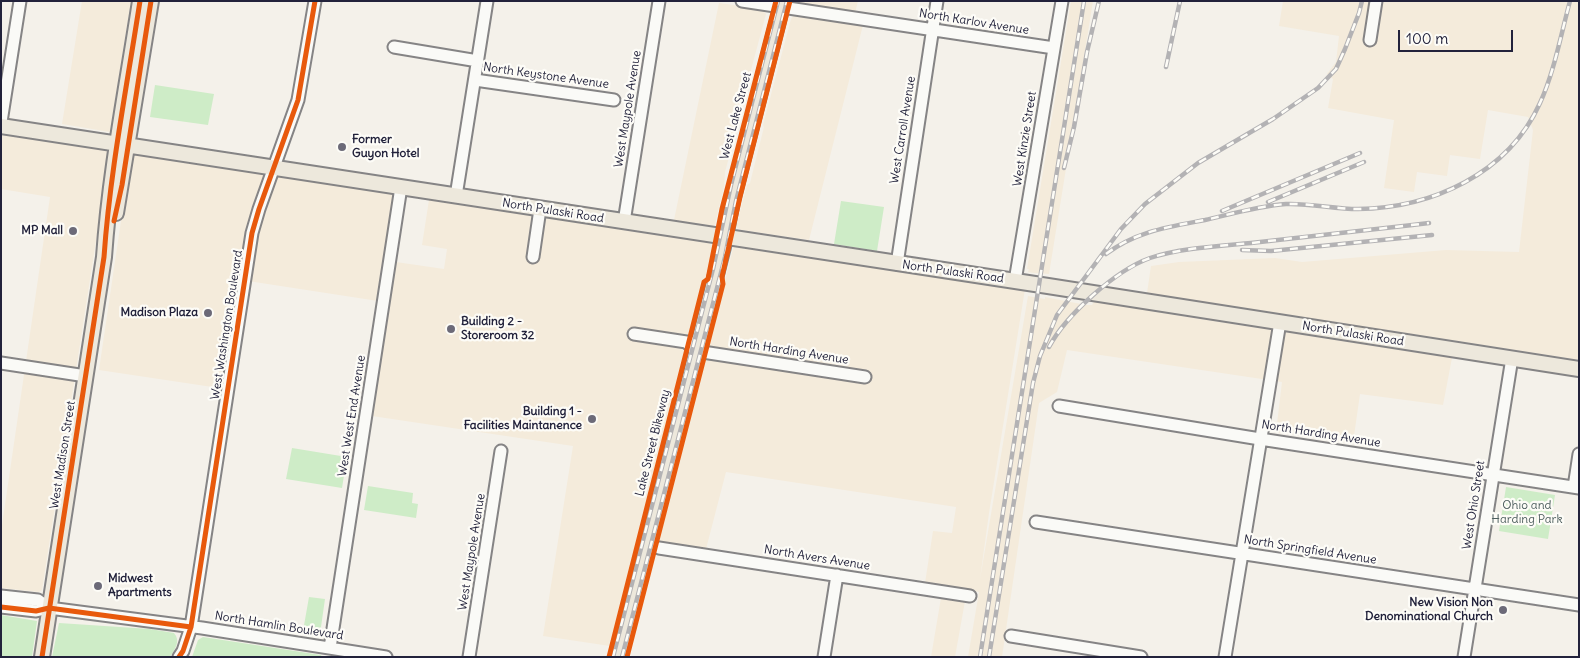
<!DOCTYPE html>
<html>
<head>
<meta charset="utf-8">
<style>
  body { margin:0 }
  #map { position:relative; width:1580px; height:658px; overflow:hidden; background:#f4f1ea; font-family:Delius,sans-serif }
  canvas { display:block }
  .frame { position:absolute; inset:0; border:2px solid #22223b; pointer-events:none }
  .scale { position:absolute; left:1398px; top:30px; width:115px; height:22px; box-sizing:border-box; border:2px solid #22223b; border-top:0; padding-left:6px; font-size:15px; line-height:18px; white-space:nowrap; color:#22223b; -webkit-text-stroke:4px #fdfcf7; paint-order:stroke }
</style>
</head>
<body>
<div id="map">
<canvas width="1580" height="658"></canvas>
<div class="frame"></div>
<div class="scale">100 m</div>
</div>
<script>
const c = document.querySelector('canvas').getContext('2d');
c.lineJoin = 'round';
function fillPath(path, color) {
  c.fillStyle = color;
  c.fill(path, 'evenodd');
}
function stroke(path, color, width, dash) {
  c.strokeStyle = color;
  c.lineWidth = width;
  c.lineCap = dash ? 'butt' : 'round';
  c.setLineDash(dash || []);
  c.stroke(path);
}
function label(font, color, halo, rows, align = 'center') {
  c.font = font + ' Delius,sans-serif';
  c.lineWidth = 4.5;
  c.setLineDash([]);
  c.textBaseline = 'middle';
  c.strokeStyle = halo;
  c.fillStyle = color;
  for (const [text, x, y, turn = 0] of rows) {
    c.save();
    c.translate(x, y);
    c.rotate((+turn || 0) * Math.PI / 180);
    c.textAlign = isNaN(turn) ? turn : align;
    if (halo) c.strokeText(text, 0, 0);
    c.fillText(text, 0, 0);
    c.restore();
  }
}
const built = new Path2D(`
  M82,1h49l-21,131 -48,-8z
  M797,1h61l-3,12 -54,-8z
  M1071,1h22l-44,273 -15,-1 -6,-1 1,-3h-2z
  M1283,1h296v359l-432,-67 4,-27 28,-4 96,-4 27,4 144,-12 73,2 14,-122 -5,-13 -40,-7 -8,49 -30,-4 -3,21 -30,-4 -3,20 -30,-4 10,-68 -66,-12 5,-29 -6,-5 9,-12 3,-26 -60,-10z
  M719,3l43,6 4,5 -19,71v7l-22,80 -1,15 -9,37 -2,2 -39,-6z
  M794,15l69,10 -54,215 -68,-10 -5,-3 11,-42 3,-2 14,-56 -1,-2 28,-106z
  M1,134l109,16 -68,440 -3,2 -38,-4v-56l49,-335 -49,-8z
  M131,153l266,38 -19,110 -143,-22 -16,109 -120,-18z
  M429,200l280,43 3,2 -1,14 -5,19 -3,3 -93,365 -67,-10 30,-190 -201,-30 24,-154 48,7 3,-20 -25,-4z
  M734,247l291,42 -36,224 -9,66 48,-283 17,3v-2l41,8h6l3,-5 80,15 277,43 -9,47 -83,-11 -7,49 -77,-11 6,-50 -215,-32 -10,42 -18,11 -37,254h-34l11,-65 -12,-2 -12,67h-24l12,-71 -18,-3 8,-52 19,2 4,-26 -230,-35 -20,77 -47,-7 74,-293z`);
const green = new Path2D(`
  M155,85l59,9 -6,31 -58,-8z
  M841,201l43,6 -7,44 -43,-7z
  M292,448l55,9 -5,31 -56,-9z
  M368,486l45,7 -1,10 6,1 -2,14 -52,-8z
  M1506,487l49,8 -7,44 -49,-8z
  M309,597l16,2 -5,35 -17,-3z
  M1,615l36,6 -5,36h-31z
  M59,623l91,6 24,4c7,8 1,16 -4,24h-118z
  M203,637l118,18 1,2h-130l6,-17z`);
const minor = new Path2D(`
  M742,1l312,47
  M1370,40l6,-39
  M394,47l84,14
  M475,80l139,20
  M1,122l19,-121
  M456,196l31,-195
  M624,222l35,-221
  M533,257l7,-48
  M897,264l40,-263
  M1015,281l47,-280
  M634,334l59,9
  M686,342l10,9 169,26
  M1,363l85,13
  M1059,406l201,33 319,49
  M1574,487l5,-33
  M1036,522l543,83
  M659,548l311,48
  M1,596l37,4 11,8
  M1,607l35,4 13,-3 153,20 184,29
  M1011,636l130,21
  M330,648l71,-461
  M179,657l4,-6 8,-24 61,-394 7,-24 39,-109 17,-99
  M469,657l32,-206
  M824,657l13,-82
  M1225,657l55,-335
  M1464,657l48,-299`);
const major = new Path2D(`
  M1,126l1047,160 531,83
  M116,213l35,-212
  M42,657l62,-400c6,-86 23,-171 36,-256
  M619,657l104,-410 9,-46 51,-200`);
const rail = new Path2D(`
  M1166,67l14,-66
  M1064,168l10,-41 13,-75 12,-51
  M1268,202l96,-40
  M1222,211l138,-58
  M1242,250l29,1 161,-16
  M1106,254c31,-23 62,-27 99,-34 26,-6 54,-14 81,-16 24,-1 48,5 72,5 74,-1 150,-35 182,-106 14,-30 21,-69 30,-102
  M1049,347c17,-32 67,-77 101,-89 30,-10 70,-12 101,-15 60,-7 119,-13 178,-20
  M613,657l100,-388 18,-84 47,-184
  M622,657l103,-400 11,-56 51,-200
  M980,657l104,-656
  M989,657l44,-274 7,-27 17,-41 64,-86 24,-25 53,-41 75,-44 45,-31 18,-19 9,-20 14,-36 3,-12`);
const cycleway = new Path2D(`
  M114,221l8,-36 29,-184
  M1,607l35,4 13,-3 142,19
  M42,657l62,-400c6,-86 23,-171 36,-256
  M179,657l4,-6 8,-24 61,-394 7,-24 39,-109 17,-99
  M609,657l95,-375 4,-3 14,-70 54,-208
  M627,657l96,-373 -1,-7 18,-80 50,-196`);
const markers = [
  [342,147,5,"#6c6a78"],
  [73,231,5,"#6c6a78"],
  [208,313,5,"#6c6a78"],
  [451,329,5,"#6c6a78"],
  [592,419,5,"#6c6a78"],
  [98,586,5,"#6c6a78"],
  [1503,610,5,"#6c6a78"]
];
const streetNames = [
  ["North Karlov Avenue",974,22,9],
  ["North Keystone Avenue",546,76,8],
  ["West Maypole Avenue",628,109,-81],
  ["West Lake Street",736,116,-75],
  ["West Carroll Avenue",903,130,-81],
  ["West Kinzie Street",1025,139,-81],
  ["North Pulaski Road",553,211,9],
  ["North Pulaski Road",953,272,8],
  ["West Washington Boulevard",227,325,-81],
  ["North Pulaski Road",1353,334,9],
  ["North Harding Avenue",789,351,9],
  ["West West End Avenue",352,416,-81],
  ["North Harding Avenue",1321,434,9],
  ["Lake Street Bikeway",653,443,-76],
  ["West Madison Street",63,455,-81],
  ["West Ohio Street",1474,505,-81],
  ["North Springfield Avenue",1310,550,9],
  ["West Maypole Avenue",472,552,-81],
  ["North Avers Avenue",817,558,9],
  ["North Hamlin Boulevard",279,626,9]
];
const poiNames = [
  ["Former",352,140,"left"],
  ["Guyon Hotel",352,154,"left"],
  ["MP Mall",63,231],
  ["Madison Plaza",198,313],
  ["Building 2 -",461,322,"left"],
  ["Storeroom 32",461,336,"left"],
  ["Building 1 -",582,412],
  ["Facilities Maintanence",582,426],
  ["Midwest",108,579,"left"],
  ["Apartments",108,593,"left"],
  ["New Vision Non",1493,603],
  ["Denominational Church",1493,617]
];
const parkNames = [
  ["Ohio and",1527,506],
  ["Harding Park",1527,520]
];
fillPath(built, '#f4ebdb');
fillPath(green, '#ceecc7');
stroke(minor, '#858485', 15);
stroke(major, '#858485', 18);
stroke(minor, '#fafaf7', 11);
stroke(major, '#ede8dc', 14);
stroke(rail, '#b3b2b4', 4.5);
stroke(rail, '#fdfcf7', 2.5, [8]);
stroke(cycleway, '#e8590c', 5);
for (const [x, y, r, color] of markers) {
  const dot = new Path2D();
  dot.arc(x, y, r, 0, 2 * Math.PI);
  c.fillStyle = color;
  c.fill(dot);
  stroke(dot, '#fdfcf7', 2);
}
label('12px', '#22223b', '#fdfcf7', streetNames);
label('bold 12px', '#22223b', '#fdfcf7', poiNames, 'right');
label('12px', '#4c5d5d', '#fdfcf7', parkNames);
</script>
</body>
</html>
